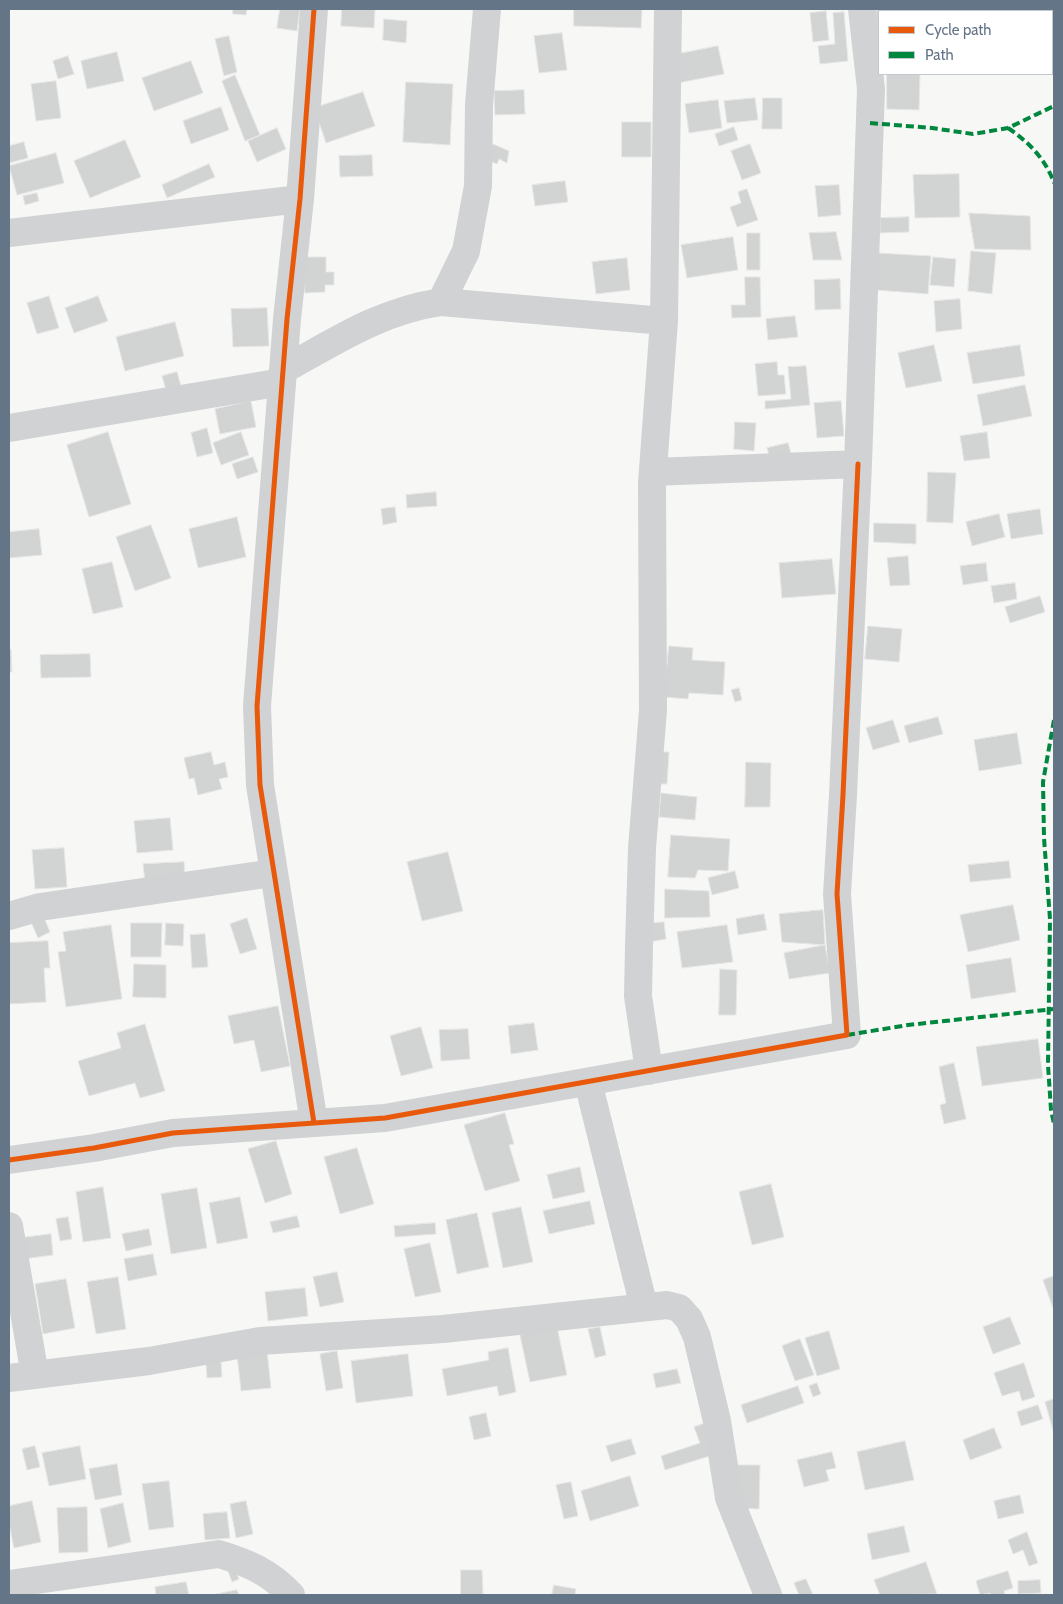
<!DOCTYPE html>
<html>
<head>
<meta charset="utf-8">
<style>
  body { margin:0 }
  #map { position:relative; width:1063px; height:1604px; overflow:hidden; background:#f7f7f6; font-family:Cabin,sans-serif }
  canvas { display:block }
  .frame { position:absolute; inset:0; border:10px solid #657588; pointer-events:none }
  .legend { position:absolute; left:878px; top:10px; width:175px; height:65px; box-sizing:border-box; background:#fff; border:1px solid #c1c8cf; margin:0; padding:6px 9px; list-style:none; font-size:15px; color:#657588 }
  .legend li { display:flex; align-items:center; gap:10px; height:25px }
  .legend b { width:25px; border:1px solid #c1c8cf }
</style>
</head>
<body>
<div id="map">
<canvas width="1063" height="1604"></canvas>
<div class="frame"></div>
<ul class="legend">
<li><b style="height:6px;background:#e8590c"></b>Cycle path</li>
<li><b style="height:6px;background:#00873e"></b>Path</li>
</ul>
</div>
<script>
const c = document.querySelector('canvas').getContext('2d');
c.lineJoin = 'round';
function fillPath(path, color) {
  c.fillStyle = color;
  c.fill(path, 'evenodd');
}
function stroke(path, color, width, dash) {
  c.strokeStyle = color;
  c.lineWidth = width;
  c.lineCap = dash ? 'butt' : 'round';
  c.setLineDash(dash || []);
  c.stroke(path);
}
const building = new Path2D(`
  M233,9h14l-1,6 -13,-1z
  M280,9h20l-3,22 -20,-3z
  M342,9h33l-1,19 -33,-2z
  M574,9h68l-1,19 -67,-2z
  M910,9v2h-31v41l-3,-41z
  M826,11l3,29 -16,2 -3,-29z
  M844,12l4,49 -28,3 -2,-18 17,-2 -2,-31z
  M384,19l23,2 -1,22 -23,-3z
  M562,33l5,37 -28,3 -5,-37z
  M229,36l8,36 -13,4 -9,-37z
  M718,46l6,28 -46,9 -5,-28z
  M117,52l7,29 -37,8 -6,-28z
  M68,56l6,18 -16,5 -5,-18z
  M191,61l12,32 -49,18 -12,-33z
  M887,74h33l-1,36 -32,-1z
  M235,75l25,60 -15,6 -23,-60z
  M56,81l5,37 -25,3 -5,-37z
  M406,82l47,2 -3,61 -47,-3z
  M524,90l1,24 -30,1 -1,-24z
  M363,92l12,34 -49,17 -12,-35z
  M755,98l3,22 -31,3 -3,-22z
  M763,98h19v31h-20z
  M718,100l4,28 -33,5 -4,-29z
  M221,107l8,23 -38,14 -8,-23z
  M622,122h29v35h-29z
  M734,127l4,13 -19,6 -4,-12z
  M277,128l9,21 -29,13 -9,-21z
  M125,140l16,37 -51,21 -16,-37z
  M24,142l4,16 -19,5v-17z
  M493,144l16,7 -2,12 -8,-4 -2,5 -10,-4z
  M750,144l11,29 -19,7 -11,-29z
  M56,153l8,30 -47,12 -8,-29z
  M372,155l1,21 -33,1 -1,-21z
  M209,164l6,13 -48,21 -5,-13z
  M959,174l1,43 -45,1 -2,-43z
  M565,181l3,21 -33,4 -3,-21z
  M839,185l2,30 -23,2 -3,-31z
  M747,189l11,31 -21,7 -7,-20 11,-4 -3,-11z
  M37,193l2,8 -14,4 -2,-9z
  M969,213l61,3 1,34 -56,-1z
  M909,217v15l-29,1v-15z
  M836,232l6,28h-29l-4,-27z
  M747,233h13v37h-13z
  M733,237l5,33 -51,8 -6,-33z
  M971,251l25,2 -4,41 -24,-3z
  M878,253l53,3 -3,38 -52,-4z
  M305,257h21v15h8v13h-9v7l-20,1z
  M933,257l23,2 -2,28 -24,-2z
  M627,258l3,32 -34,4 -4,-32z
  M745,277h15l1,40 -29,1 -1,-13h14z
  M840,279l1,30 -26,1 -1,-30z
  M49,296l10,32 -22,6 -10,-31z
  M98,296l10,25 -34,12 -9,-25z
  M960,299l2,30 -26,3 -2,-31z
  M267,308l2,38 -36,1 -2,-38z
  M795,316l3,21 -30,3 -2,-21z
  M175,322l9,34 -59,15 -9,-34z
  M934,345l8,36 -36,7 -8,-35z
  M1020,345l5,31 -52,8 -6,-31z
  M777,362l1,13h6l2,19 -28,2 -3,-32z
  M806,366l4,39 -45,4v-8l26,-2 -3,-32z
  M177,372l4,14 -15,4 -4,-14z
  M1025,385l7,31 -49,10 -6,-31z
  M251,401l5,26 -36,7 -5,-25z
  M841,401l3,35 -27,2 -3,-35z
  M735,422l21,1 -2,28 -20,-2z
  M207,428l6,25 -16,4 -6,-24z
  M108,432l23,72 -42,13 -22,-72z
  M241,432l8,23 -28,10 -8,-22z
  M987,432l3,26 -26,3 -4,-25z
  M788,443l3,10 -21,6 -3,-11z
  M253,457l5,15 -21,7 -5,-15z
  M928,472l28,1 -3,50 -26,-1z
  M436,492l1,14 -30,2 -1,-13z
  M395,507l2,15 -14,3 -2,-16z
  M1040,509l3,25 -32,5 -4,-25z
  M999,514l6,23 -33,9 -6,-24z
  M237,517l9,40 -48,11 -9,-39z
  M874,523l42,1v20l-42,-2z
  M151,525l20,53 -36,13 -19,-54z
  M39,529l3,26 -33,3v-26z
  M908,556l2,29 -20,1 -3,-28z
  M832,559l4,35 -54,4 -3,-35z
  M112,562l11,45 -30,7 -11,-45z
  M986,563l2,18 -25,4 -3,-19z
  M1015,583l2,16 -23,4 -3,-17z
  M1040,596l5,16 -35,11 -5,-16z
  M868,626l34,3 -3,33 -34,-3z
  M669,646l24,2 -1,12 33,2 -2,33 -34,-2 -1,6 -24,-2z
  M9,649h2l1,23h-3z
  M90,654l1,23 -50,1 -1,-23z
  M739,688l3,12 -7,2 -4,-12z
  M938,717l5,17 -34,9 -5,-17z
  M893,720l7,22 -27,8 -7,-22z
  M1017,733l5,31 -43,7 -5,-31z
  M211,752l3,13 11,-3 3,15 -9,2 3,10 -24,6 -4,-17 -5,1 -5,-21z
  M656,752h13l-2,32h-13z
  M746,762l25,1 -1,44h-25z
  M661,793l36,4 -2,23 -36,-3z
  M170,818l3,32 -36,3 -3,-32z
  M671,835l59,4 -2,32 -30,-1 -3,8 -27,-1z
  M64,848l3,39 -32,2 -3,-39z
  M448,852l15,59 -41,10 -15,-59z
  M1009,861l2,17 -41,4 -2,-17z
  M184,862l1,17 -40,3 -2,-18z
  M735,871l4,17 -27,7 -4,-17z
  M665,889l44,2 1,26 -45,1z
  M1013,905l7,35 -52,12 -8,-37z
  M823,910l2,35 -43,-3 -3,-28z
  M764,914l3,16 -29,5 -2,-16z
  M43,915l7,17 -12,6 -8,-18z
  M247,918l10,31 -17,5 -10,-30z
  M664,922l2,17 -17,3 -2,-18z
  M131,923h31l-1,34h-30z
  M166,923l18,1 -1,22 -18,-1z
  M111,925l11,74 -56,8 -8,-55 8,-1 -3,-19z
  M727,925l6,37 -51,6 -5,-36z
  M205,934l3,33 -16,1 -2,-33z
  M48,941l2,27h-6l2,34 -37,2v-61z
  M825,945l5,28 -41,6 -5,-26z
  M1011,958l5,34 -45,7 -5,-34z
  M134,964l32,1v33l-33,-1z
  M720,969l17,1 -1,45h-17z
  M278,1006l12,60 -29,6 -7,-32 -20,4 -6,-28z
  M534,1023l4,27 -27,4 -3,-28z
  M145,1024l20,67 -25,7 -5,-15 -46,13 -11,-35 43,-13 -4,-15z
  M421,1027l12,41 -32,8 -11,-40z
  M468,1029l2,30 -29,2 -2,-31z
  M1038,1039l5,39 -61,8 -6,-39z
  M954,1063l12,56 -22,5 -4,-19 6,-2 -7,-36z
  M505,1113l9,31 -5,1 11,36 -35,10 -21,-66z
  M276,1141l16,53 -27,9 -17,-54z
  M357,1148l17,56 -34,10 -16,-57z
  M580,1167l5,25 -32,7 -6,-24z
  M771,1184l13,53 -32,8 -13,-53z
  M103,1187l8,51 -28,4 -7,-50z
  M197,1188l10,60 -36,6 -10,-60z
  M240,1197l8,41 -31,6 -8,-41z
  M590,1201l5,23 -46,10 -6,-23z
  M521,1207l12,55 -30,6 -11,-55z
  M477,1213l12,54 -32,7 -11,-54z
  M297,1216l3,11 -27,6 -3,-11z
  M68,1217l4,22 -12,2 -4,-22z
  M435,1223l1,11 -41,3 -1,-11z
  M149,1229l3,16 -26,6 -4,-17z
  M51,1234l2,21 -30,4 -3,-21z
  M430,1243l11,49 -26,5 -11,-48z
  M153,1254l4,21 -29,6 -4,-22z
  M337,1272l7,30 -24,5 -7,-30z
  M1054,1276v35l-11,-31z
  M118,1277l8,52 -30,5 -9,-52z
  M66,1279l9,49 -32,6 -8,-50z
  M305,1288l3,28 -40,5 -3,-29z
  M1010,1317l11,27 -28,10 -10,-27z
  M557,1327l10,48 -37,7 -10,-47z
  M600,1327l6,28 -11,3 -7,-29z
  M829,1331l11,38 -23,7 -12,-38z
  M800,1339l14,36 -19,6 -13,-35z
  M508,1348l8,44 -17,4 -2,-10 -50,10 -5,-27 47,-9 -1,-8z
  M267,1350l4,38 -30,3 -4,-37z
  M337,1351l6,37 -17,3 -6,-37z
  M408,1354l5,42 -57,7 -5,-42z
  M221,1362l1,15 -15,1 -1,-15z
  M1024,1363l11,34 -13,4 -3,-10 -17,5 -8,-23z
  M677,1369l4,14 -25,5 -3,-14z
  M817,1383l4,11 -8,3 -4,-11z
  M798,1386l6,17 -57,20 -6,-18z
  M1054,1399v35l-9,-32z
  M1038,1405l5,14 -22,7 -4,-14z
  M486,1413l5,23 -17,4 -5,-23z
  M706,1423l10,31 -51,16 -4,-14 39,-13 -6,-16z
  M994,1428l8,20 -32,12 -7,-20z
  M631,1439l5,15 -25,8 -5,-16z
  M905,1441l9,39 -49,10 -8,-38z
  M35,1446l5,21 -13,3 -5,-21z
  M80,1446l6,33 -37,7 -7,-33z
  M832,1452l4,16 -10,2 3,11 -25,6 -7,-27z
  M117,1464l5,31 -27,5 -6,-31z
  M734,1465h26l-1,44 -25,-1z
  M630,1476l9,30 -49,15 -9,-30z
  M169,1481l5,46 -25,3 -7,-46z
  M571,1482l7,34 -14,3 -8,-34z
  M1020,1495l4,18 -26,6 -4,-18z
  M32,1501l9,41 -27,6 -5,-25v-17z
  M246,1501l7,33 -17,4 -6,-34z
  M123,1503l8,39 -23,6 -8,-39z
  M87,1507l1,45 -29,1 -2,-45z
  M227,1512l3,26 -25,2 -2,-26z
  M904,1526l6,26 -38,8 -5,-26z
  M1027,1532l11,31 -9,3 -6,-16 -10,4 -5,-14z
  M926,1562l11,32 -57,1 -6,-15z
  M234,1568l5,11 -7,3 -4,-11z
  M461,1570h21l1,25h-22z
  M1008,1571l5,17 -9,3 1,4h-14l-1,-2 -10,2 -4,-14z
  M806,1579l7,16h-14l-5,-12z
  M1040,1580l1,13 -23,1v-13z
  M186,1582l3,13h-33l-1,-8z
  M554,1585l22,4 -1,6h-23z
  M237,1590l2,5h-27z`);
const minor = new Path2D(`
  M9,233l291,-34
  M441,302l25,-51 12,-65 1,-81 8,-96
  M283,370c53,-29 97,-59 158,-68l223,19
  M9,428l273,-46
  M653,472l205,-8 13,-375 -9,-80
  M9,916l31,-9 233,-34
  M649,1071l-11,-75 1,-49 3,-99 11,-138 -1,-227 12,-162 4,-312
  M588,1082l56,225
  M314,1123l-54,-338 -3,-79 30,-387 13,-120 14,-190
  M9,1160l85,-12 79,-15 212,-15 462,-83 -10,-141 6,-99 15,-331
  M9,1226l26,149
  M9,1378l140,-17 111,-20 183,-12 224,-24 12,3 10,11 8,18 20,84 12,77 39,97
  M9,1584l210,-30c29,9 51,18 72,41`);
const quiet = new Path2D(`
  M870,123l62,5 41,6 35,-6 46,-22
  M1008,128c21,14 38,32 46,55
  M1054,720l-11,62 1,56 6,81 -2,146 3,45 3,14
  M847,1035l61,-10 146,-16`);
const cycleway = new Path2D(`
  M314,1123l-54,-338 -3,-79 30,-387 13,-120 14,-190
  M9,1160l85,-12 79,-15 212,-15 462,-83 -10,-141 6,-99 15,-331`);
fillPath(building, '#d2d3d3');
stroke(building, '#e6e6e6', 1);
stroke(minor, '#d1d2d3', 28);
stroke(quiet, '#00873e', 4, [8, 4]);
stroke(cycleway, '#e8590c', 5);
</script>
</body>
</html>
